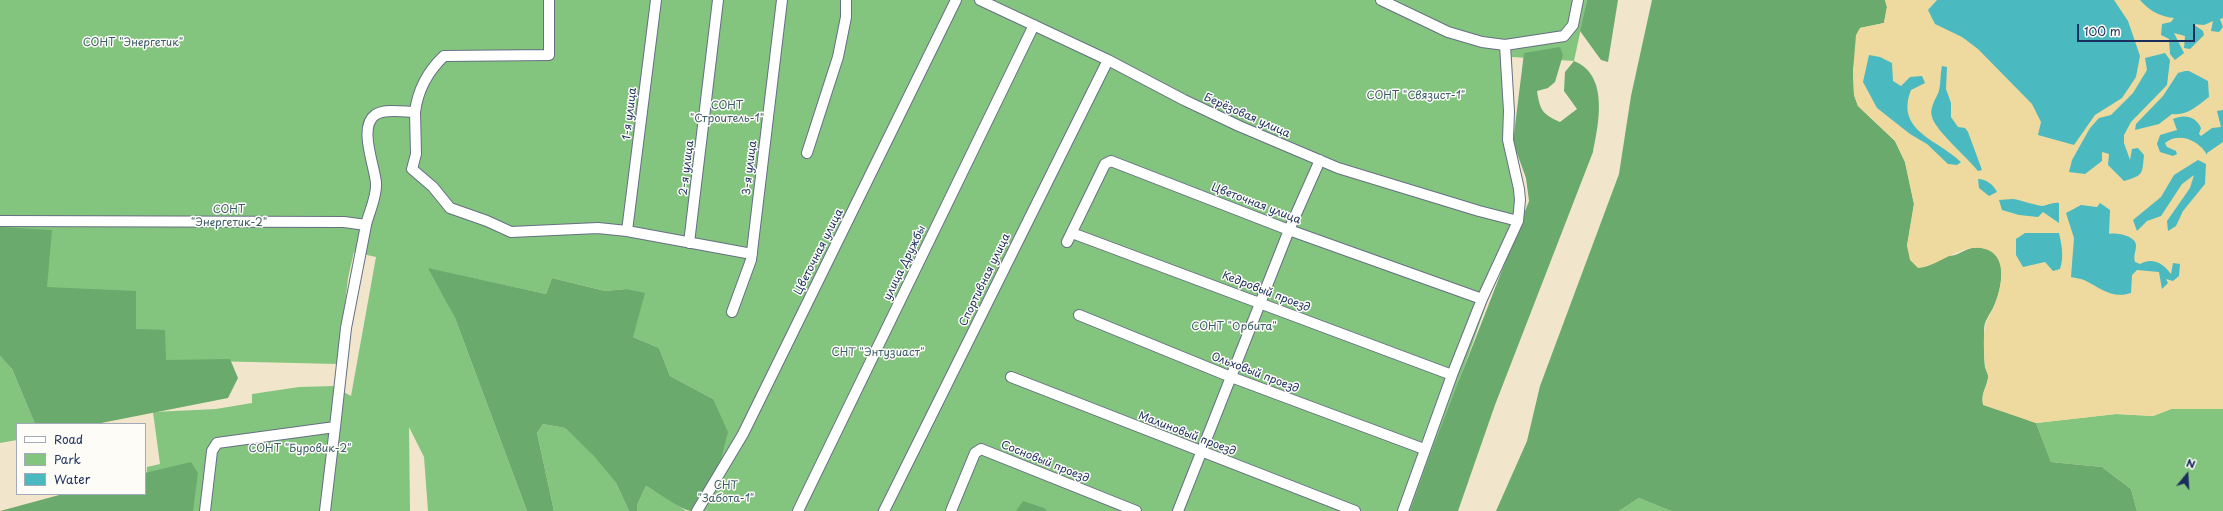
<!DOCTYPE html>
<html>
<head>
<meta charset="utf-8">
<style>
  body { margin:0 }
  #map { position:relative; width:2223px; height:511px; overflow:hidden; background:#f1e6cb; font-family:"Playpen Sans",sans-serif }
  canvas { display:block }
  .legend { position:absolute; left:16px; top:423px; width:130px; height:72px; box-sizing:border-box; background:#fdfcf7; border:1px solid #a3aaba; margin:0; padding:5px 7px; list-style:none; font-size:12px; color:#1b2f5e }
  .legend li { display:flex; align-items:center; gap:8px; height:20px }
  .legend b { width:20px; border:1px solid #a3aaba }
  .north { position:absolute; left:2167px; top:455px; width:40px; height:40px; -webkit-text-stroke:3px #fdfcf7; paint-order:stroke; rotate:18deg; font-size:11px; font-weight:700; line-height:16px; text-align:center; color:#1b2f5e }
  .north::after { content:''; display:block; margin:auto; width:14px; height:18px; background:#1b2f5e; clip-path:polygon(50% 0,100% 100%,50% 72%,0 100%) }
  .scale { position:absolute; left:2077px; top:24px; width:118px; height:18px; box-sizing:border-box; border:2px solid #1b2f5e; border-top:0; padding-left:5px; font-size:12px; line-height:14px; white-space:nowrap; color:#1b2f5e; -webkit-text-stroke:3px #fdfcf7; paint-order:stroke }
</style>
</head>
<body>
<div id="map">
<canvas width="2223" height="511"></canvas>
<ul class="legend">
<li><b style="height:5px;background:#fff"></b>Road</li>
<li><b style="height:11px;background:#83c57e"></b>Park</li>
<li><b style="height:11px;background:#4ab9c0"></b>Water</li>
</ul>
<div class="north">N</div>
<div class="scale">100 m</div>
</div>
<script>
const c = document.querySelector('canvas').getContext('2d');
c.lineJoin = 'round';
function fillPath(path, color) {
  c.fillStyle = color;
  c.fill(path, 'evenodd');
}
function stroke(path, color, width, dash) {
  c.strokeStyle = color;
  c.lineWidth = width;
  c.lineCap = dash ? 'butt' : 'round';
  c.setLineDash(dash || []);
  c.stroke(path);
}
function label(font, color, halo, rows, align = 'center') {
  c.font = font + ' "Playpen Sans",sans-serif';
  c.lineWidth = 3;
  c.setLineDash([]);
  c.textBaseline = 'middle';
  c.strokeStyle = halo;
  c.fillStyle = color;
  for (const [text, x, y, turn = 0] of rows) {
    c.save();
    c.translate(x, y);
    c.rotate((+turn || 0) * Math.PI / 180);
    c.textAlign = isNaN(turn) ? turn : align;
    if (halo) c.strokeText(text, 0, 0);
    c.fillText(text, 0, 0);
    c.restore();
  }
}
const green = new Path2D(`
  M0,0h1587l-13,61 -62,-4 1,85 4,13 -2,67 -101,289h-722l26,-44 -5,-68 -43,-23 -11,-28 -26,-11 -7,-48 -21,2 -53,-13 -6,16 -116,-25 25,49 72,193h-99l-4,-54 -15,-30 1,84h-270l5,-17 2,-27 13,-3 -7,-52 63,-3 36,-6v-9l47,-7 34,-1 18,10 25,-139 -22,-5 -6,26 -10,86 -173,-4 -29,-31 -136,-23z
  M0,356l12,13 23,55h-18v16l-17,3z
  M2171,409h52v102h-86l-6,-22 -29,-22 -51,-5 -15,-39 80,-9 37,2z
  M543,424l22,4 31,29 20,26 13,28h-75l-17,-78z
  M646,486l15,8 25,17h-49v-6z
  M1639,498l32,13h-52z`);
const forest = new Path2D(`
  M1587,0h31l-10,62 -7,-2 -21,-29z
  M1652,0h233l2,7 -3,16 -24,5 -7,43 1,24 4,11 37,35 10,21 9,42 -7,42c11,2 31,10 42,10 15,-1 19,-14 40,-6 21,8 11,44 4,58 -4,8 -9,13 -9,22 0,8 0,30 1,37 1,4 4,8 3,11 -2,11 -7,15 -5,26l53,19 15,39 51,5 29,22 6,22h-466l-32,-13 -20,13h-123l31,-70 13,-55 79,-212 12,-78z
  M1560,47l3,8 -8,27 -7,6 -11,3c3,19 5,23 23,31l17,-13 -13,-18 1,-19 9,-11c35,14 25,62 19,91l-98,253 -37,106h-48l20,-56 99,-254 -3,-23 -13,-36 11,-89z
  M0,227l52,3 -5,57 89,4v38l29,1 1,30 64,-1 8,19 -10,20 -132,26h-61l-23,-55 -12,-13z
  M428,268l118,26 6,-16 53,13 21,-2 19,4 -12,44 26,11 11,28 43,23 15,33 -9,35 -27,44c-10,0 -34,-19 -46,-25l-9,19v6h-8l-13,-28 -21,-26 -30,-29 -22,-4 -6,9 17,78h-27l-72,-193z
  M191,462l7,11 -5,38h-193l63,-17h82v-21z
  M1023,501l21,7 3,3h-31z`);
const sand = new Path2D(`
  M1885,0h338v409h-52l-18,7 -37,-2 -80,9 -53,-18c-2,-12 3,-16 5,-26 1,-5 -3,-10 -3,-15 -1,-10 -2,-27 0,-36 1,-8 5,-12 8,-19 9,-20 17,-57 -12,-61 -24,-3 -41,18 -63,20l-8,-8 -3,-14 7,-42 -9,-42 -10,-21 -37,-35 -4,-11 -1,-24 3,-36 4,-7 24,-5 3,-16z`);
const water = new Path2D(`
  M1937,0h177l14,21 12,35 -4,21 -14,21 -27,17 -21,30 -36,-10 3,-13 -9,-18 -54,-55 -16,-12 -27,-13 -7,-14z
  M2140,0h83v18l-3,1 3,8 -4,5 -8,-1 2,-10 -9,4 -11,-1 10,7 1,4 -14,14 -6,-1 1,-12 -11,-3 10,20 -9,7 -5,-6 -1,-15 -8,-4 1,-11 9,-2 3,-4c-15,-2 -23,-6 -34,-18z
  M2165,53l5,7 -3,25 -36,37 -7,13v8l6,17 2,-11 6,-1 6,7c-2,19 0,20 -20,26l-16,-16 1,-11 -7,-2v9l-17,13 -16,-2 3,-12 18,-32 9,-10 12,-3 22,-22 14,-23 -2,-12z
  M1869,55l11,2 12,6 1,18 8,5 9,-9 12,-1 3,7 -14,7c-16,41 26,49 50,72l-4,3 -9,-1 -21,-20 -17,-10 -33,-26 -14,-26z
  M1942,66l5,1 -1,22 5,14v14l7,10 7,1 3,4 14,38 -4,1c-11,-14 -43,-41 -46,-54 -3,-9 4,-18 7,-26 2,-8 1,-17 3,-25z
  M2185,71h4l19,10 1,16c-12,9 -22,19 -37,17l-13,10 -24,6 1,-6 27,-28 15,-23z
  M2223,110v32l-16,11v2c-7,-14 -28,-24 -42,-12l2,4 9,4 1,3 -4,2 -13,-4 -3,-8 3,-9 17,-5 -4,-11c11,-5 23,-3 28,9l-2,6 2,2 11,-8 9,-1 -4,-16z
  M2198,160l8,4 -1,20 -22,27 -7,15 -8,5 -1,-10 23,-33 4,-13 -12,9 -21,32 -14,5 -10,10 -4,-11 28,-23 13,-22z
  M1978,179c8,0 16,6 19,13l-8,4 -10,-8z
  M2013,199c8,1 24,7 30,7 6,-1 9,-4 16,-3v20l-16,-11 -5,5 -19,-2 -17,-5 -3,-10z
  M2100,203l10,7 -1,24c7,-2 28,2 27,12 0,6 -3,9 -1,16l5,2c12,-7 23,-1 31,10l2,-11 7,1 -1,12 -6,5 -7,-2 2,4 -6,6 -3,-17 -22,-2 -5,5 -1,18c-19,6 -29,-4 -45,-12 -3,-2 -10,-3 -15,-4l3,-39 -8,-25 15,-8 16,2z
  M2025,233h34c3,13 5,24 1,36l-7,2 -8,-9 -22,5 -7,-12v-16z`);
const minor = new Path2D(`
  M980,0l128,60 76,40 55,26 99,42 141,43 39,10
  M1381,0l67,32 34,10 23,3 59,-9 9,-11 5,-25
  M415,112l1,42 -4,15 21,18 17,21 37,13 24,11 87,-4 29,3 125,23
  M807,153l31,-96 8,-40v-17
  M0,221l344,1 22,3 -20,103 -11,99 -118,16 -5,8 -7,60
  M366,225c3,-13 11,-28 10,-42 -1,-16 -18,-56 -1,-68 9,-7 30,-3 40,-3 3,-23 13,-41 29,-56l105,-1v-55
  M627,231l29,-231
  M1072,233l380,142
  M1067,242l38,-78 6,-3 178,69 193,69
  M689,243l29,-243
  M732,312l19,-52 31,-260
  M1079,315l152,62 193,72
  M1011,377l344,134
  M325,511l10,-84
  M697,511l46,-77 213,-434
  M798,511l236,-486
  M884,511l224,-451
  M951,511l24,-58 6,-4 155,62
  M1178,511l111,-281 31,-70
  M1403,511l49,-136 30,-76 36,-78 2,-21 -1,-11 -11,-49 1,-29 -4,-66`);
const parkNames = [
  ["СОНТ \"Энергетик\"",133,43],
  ["СОНТ \"Связист-1\"",1416,96],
  ["СОНТ",727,106],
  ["\"Строитель-1\"",727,119],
  ["СОНТ",229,210],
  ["\"Энергетик-2\"",229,223],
  ["СОНТ \"Орбита\"",1234,327],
  ["СНТ \"Энтузиаст\"",878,353],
  ["СОНТ \"Буровик-2\"",300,449],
  ["СНТ",726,486],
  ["\"Забота-1\"",726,499]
];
const streetNames = [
  ["1-я улица",630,114,-83],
  ["Берёзовая улица",1247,116,24],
  ["2-я улица",687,168,-83],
  ["3-я улица",750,168,-83],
  ["Цветочная улица",1256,204,21],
  ["Цветочная улица",819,252,-63],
  ["улица Дружбы",905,263,-64],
  ["Спортивная улица",985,280,-64],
  ["Кедровый проезд",1266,292,21],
  ["Ольховый проезд",1255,373,21],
  ["Малиновый проезд",1187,434,21],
  ["Сосновый проезд",1045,462,22]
];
fillPath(green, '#83c57e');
fillPath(forest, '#6aaa6d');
fillPath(sand, '#eeda9e');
fillPath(water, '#4ab9c0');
stroke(minor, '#666f84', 12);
stroke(minor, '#fff', 10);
label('11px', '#3a5c68', '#fdfcf7', parkNames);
label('11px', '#1b2f5e', '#fdfcf7', streetNames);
</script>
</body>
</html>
